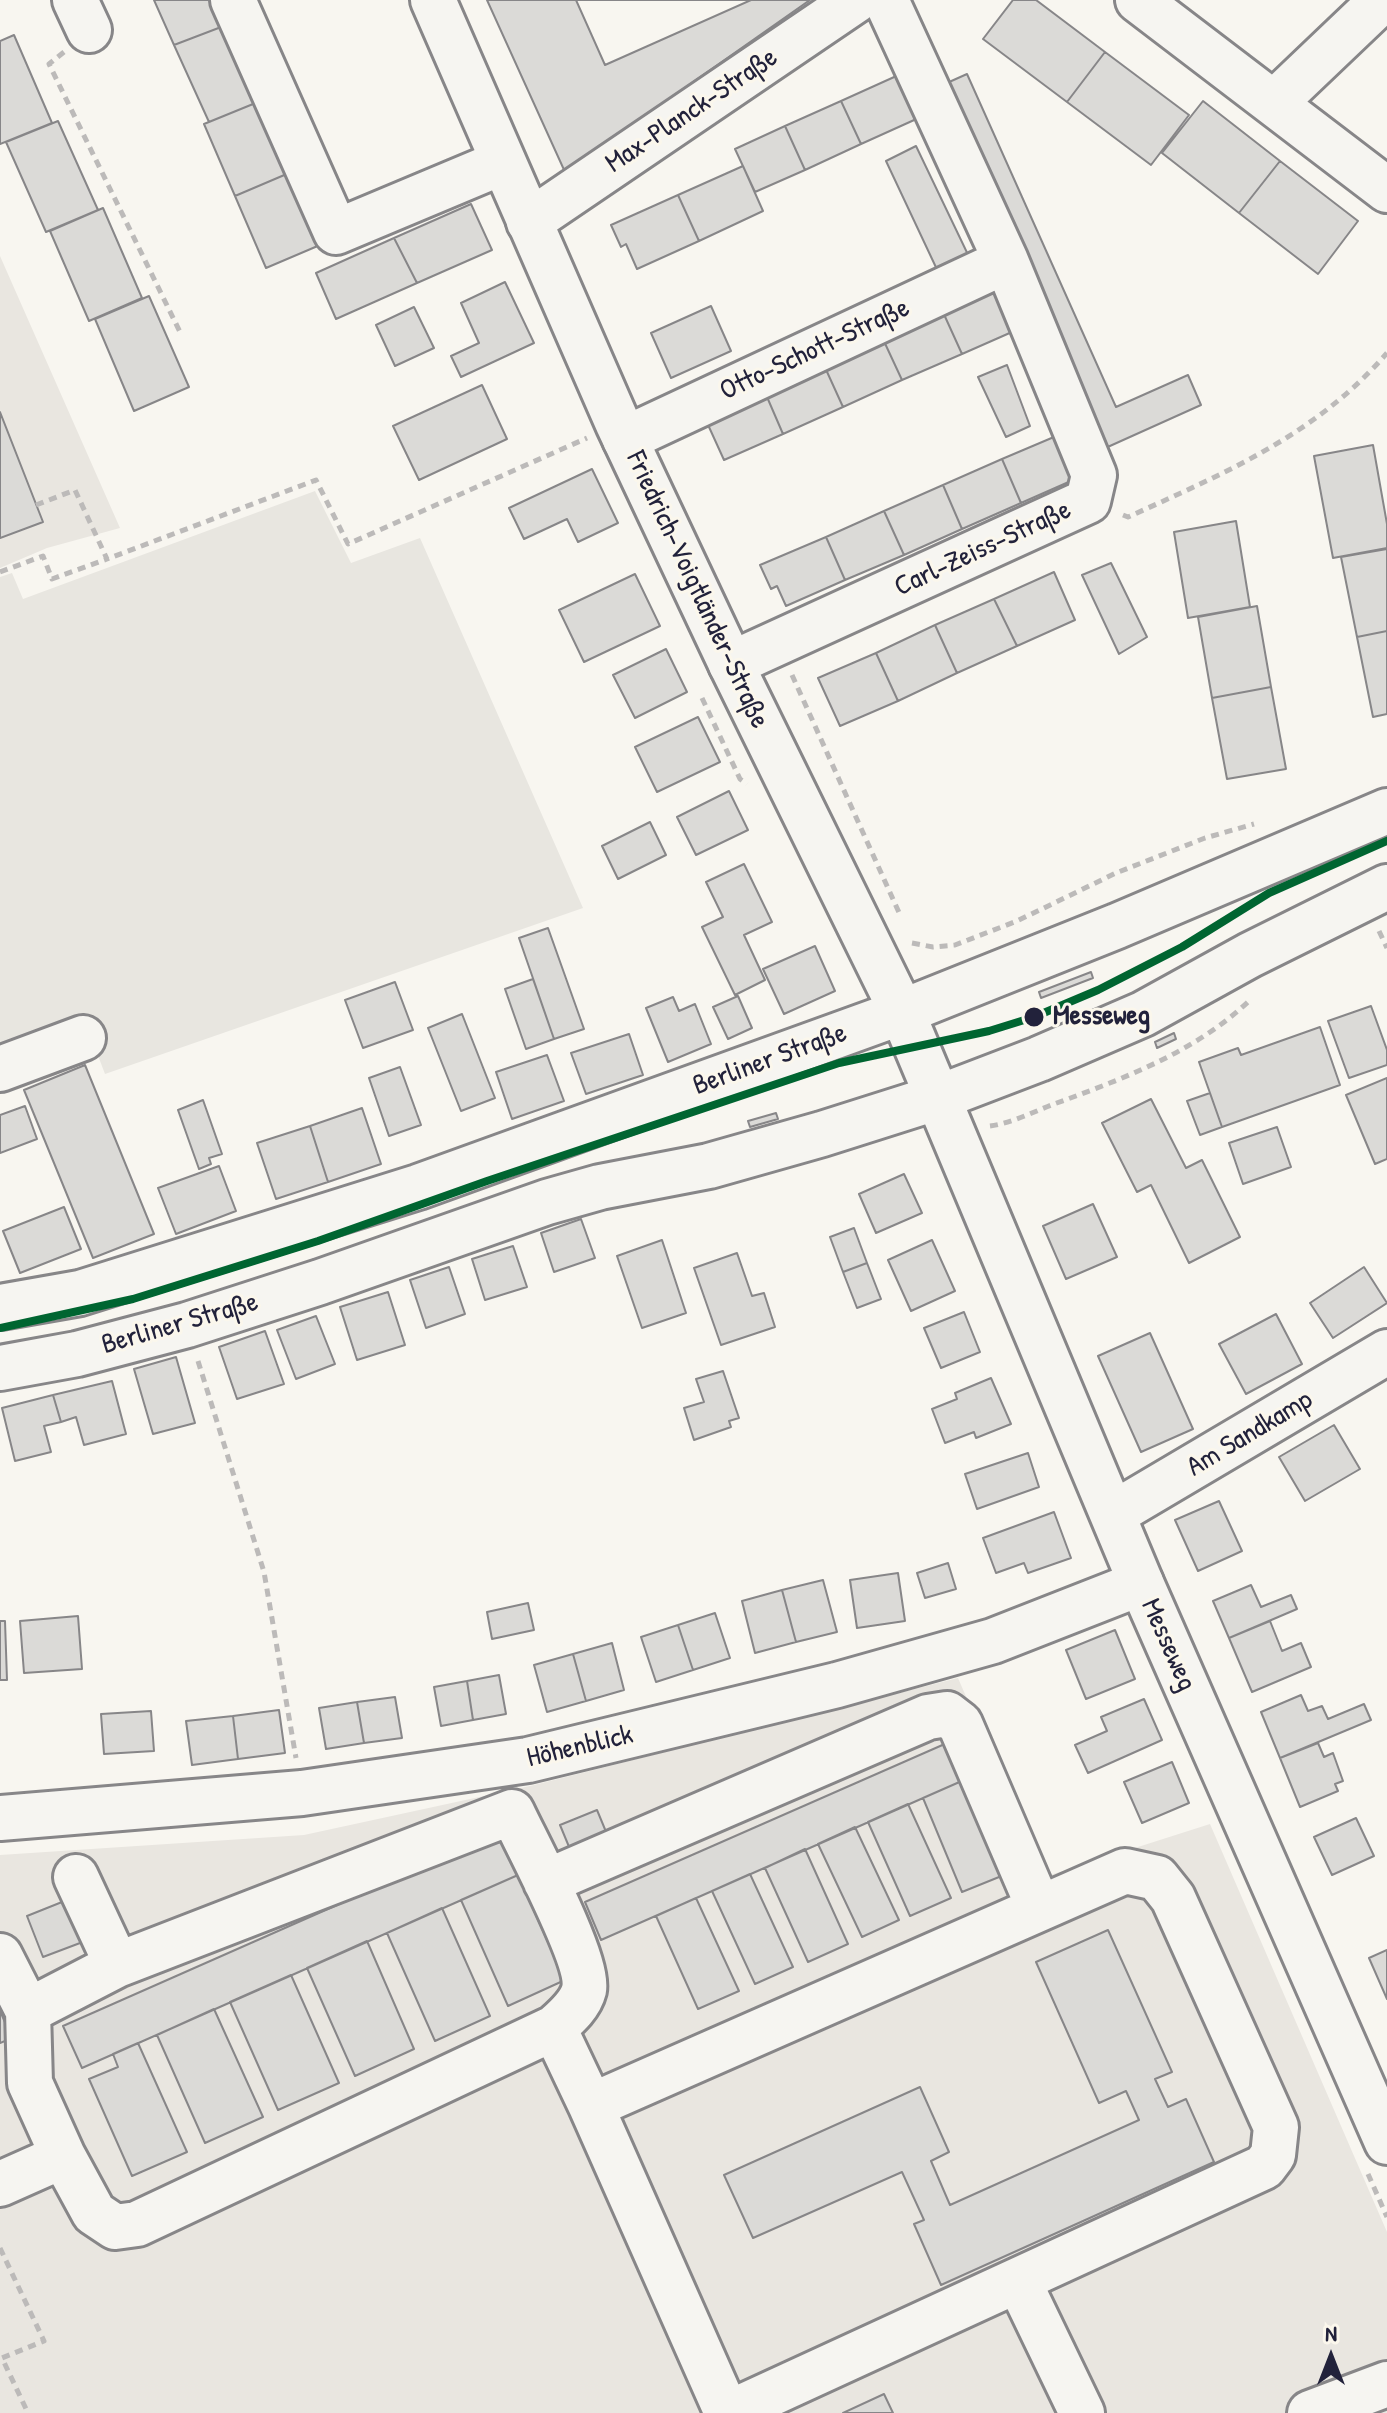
<!DOCTYPE html>
<html>
<head>
<meta charset="utf-8">
<style>
  body { margin:0 }
  #map { position:relative; width:1387px; height:2413px; overflow:hidden; background:#f8f6f0; font-family:"Patrick Hand",sans-serif }
  canvas { display:block }
  .north { position:absolute; left:1291px; top:2317px; width:80px; height:80px; -webkit-text-stroke:6px #fbf7ec; paint-order:stroke; rotate:0deg; font-size:22px; font-weight:700; line-height:32px; text-align:center; color:#22223b }
  .north::after { content:''; display:block; margin:auto; width:28px; height:36px; background:#22223b; clip-path:polygon(50% 0,100% 100%,50% 72%,0 100%) }
</style>
</head>
<body>
<div id="map">
<canvas width="1387" height="2413"></canvas>
<div class="north">N</div>
</div>
<script>
const c = document.querySelector('canvas').getContext('2d');
c.lineJoin = 'round';
function fillPath(path, color) {
  c.fillStyle = color;
  c.fill(path, 'evenodd');
}
function stroke(path, color, width, dash) {
  c.strokeStyle = color;
  c.lineWidth = width;
  c.lineCap = dash ? 'butt' : 'round';
  c.setLineDash(dash || []);
  c.stroke(path);
}
function label(font, color, halo, rows, align = 'center') {
  c.font = font + ' "Patrick Hand",sans-serif';
  c.lineWidth = 6;
  c.setLineDash([]);
  c.textBaseline = 'middle';
  c.strokeStyle = halo;
  c.fillStyle = color;
  for (const [text, x, y, turn = 0] of rows) {
    c.save();
    c.translate(x, y);
    c.rotate((+turn || 0) * Math.PI / 180);
    c.textAlign = isNaN(turn) ? turn : align;
    if (halo) c.strokeText(text, 0, 0);
    c.fillText(text, 0, 0);
    c.restore();
  }
}
const built = new Path2D(`
  M0,256l120,272 -73,20 -47,20z
  M958,1678l86,199 166,-53 177,408v181h-1387v-558l304,-20 226,-49z`);
const green = new Path2D(`
  M315,491l36,72 69,-25 163,370 -478,166 -19,-50 -86,30v-477l12,-4 11,26z`);
const building = new Path2D(`
  M154,0h64l11,24 -55,21z
  M487,0h323l-245,172z
  M576,0h175l-146,65z
  M1013,0h23l69,52 -38,50 -84,-63z
  M229,24l29,78 -49,20 -35,-77z
  M14,35l38,88 -52,21v-103z
  M1105,52l84,63 -38,50 -84,-63z
  M903,73l20,43 -62,28 -20,-43z
  M967,74l149,333 72,-32 13,30 -100,45 -163,-363z
  M841,101l20,43 -56,26 -20,-44z
  M1203,101l77,60 -41,52 -77,-60z
  M258,102l31,71 -54,23 -31,-72z
  M58,121l40,89 -52,22 -40,-90z
  M785,126l20,44 -50,22 -20,-43z
  M916,146l56,117 -31,15 -55,-117z
  M1280,161l78,60 -40,53 -79,-61z
  M743,166l20,45 -64,30 -21,-46z
  M289,173l31,72 -54,23 -31,-72z
  M678,195l21,46 -62,28 -11,-25 -5,3 -10,-22z
  M471,204l21,46 -75,33 -23,-45z
  M103,208l39,90 -53,23 -39,-90z
  M394,238l23,45 -81,36 -20,-46z
  M505,282l29,61 -73,34 -10,-21 28,-13 -18,-40z
  M1001,284l20,44 -59,26 -20,-44z
  M149,296l40,91 -55,24 -39,-92z
  M711,306l20,45 -60,27 -20,-45z
  M414,307l20,41 -39,18 -19,-41z
  M942,310l20,44 -60,26 -20,-43z
  M882,337l20,43 -59,27 -20,-44z
  M823,363l20,44 -60,27 -19,-44z
  M1007,365l23,61 -24,11 -28,-60z
  M482,385l25,54 -88,41 -26,-54z
  M764,390l19,44 -59,26 -20,-44z
  M0,412l43,110 -43,16z
  M1061,434l19,43 -59,26 -19,-44z
  M1373,445l14,79v24l-54,10 -19,-102z
  M1002,459l19,44 -59,26 -19,-44z
  M592,469l26,54 -40,19 -11,-23 -43,20 -15,-31z
  M943,485l19,44 -58,26 -20,-44z
  M884,511l20,44 -59,25 -19,-43z
  M1236,521l14,86 -62,11 -14,-86z
  M826,537l19,43 -59,26 -9,-20 -6,3 -11,-24z
  M1387,549v82l-30,6 -16,-80z
  M1111,563l36,74 -28,17 -37,-79z
  M1054,572l21,48 -58,26 -23,-47z
  M635,574l25,52 -76,36 -25,-52z
  M994,599l23,47 -60,27 -22,-48z
  M1257,606l14,81 -59,11 -14,-81z
  M935,625l22,48 -59,28 -22,-48z
  M1387,631v83l-14,3 -16,-80z
  M666,649l21,43 -52,26 -22,-43z
  M876,653l22,48 -58,25 -22,-48z
  M1271,687l15,82 -59,10 -15,-81z
  M698,717l22,45 -63,30 -22,-45z
  M729,791l19,39 -52,25 -19,-38z
  M650,822l16,33 -48,24 -16,-33z
  M744,864l28,58 -28,13 21,45 -30,15 -33,-68 21,-10 -17,-35z
  M548,928l36,101 -30,10 -35,-101z
  M815,946l20,45 -51,23 -21,-45z
  M1091,972l2,6 -52,20 -2,-6z
  M533,979l21,60 -28,10 -21,-60z
  M395,982l18,48 -50,18 -18,-48z
  M738,996l14,32 -24,11 -15,-32z
  M673,997l6,14 16,-7 16,40 -43,18 -22,-54z
  M1371,1006l16,44v15l-38,13 -21,-57z
  M462,1014l33,84 -34,13 -33,-83z
  M1320,1027l20,58 -118,42 -23,-65 39,-14 3,7z
  M1174,1033l2,6 -19,9 -2,-6z
  M629,1034l14,41 -57,19 -15,-41z
  M547,1055l17,46 -52,18 -16,-47z
  M85,1065l69,169 -61,24 -69,-168z
  M400,1067l21,58 -32,11 -20,-58z
  M1387,1078v81l-12,5 -29,-69z
  M1210,1093l12,34 -22,8 -13,-34z
  M1151,1099l35,69 16,-8 38,77 -51,26 -38,-78 -14,7 -35,-69z
  M203,1100l19,54 -13,4 2,6 -12,5 -21,-59z
  M25,1106l12,33 -37,14v-38z
  M362,1108l19,56 -53,18 -18,-56z
  M776,1113l2,6 -28,8 -2,-6z
  M310,1126l18,56 -52,17 -19,-56z
  M1277,1127l14,40 -48,17 -14,-41z
  M219,1166l17,45 -60,23 -18,-46z
  M904,1174l18,39 -46,20 -17,-39z
  M1093,1204l24,53 -51,22 -23,-53z
  M64,1207l17,42 -61,24 -17,-42z
  M581,1219l14,39 -41,14 -13,-39z
  M854,1228l13,35 -24,9 -13,-35z
  M662,1240l24,73 -44,15 -25,-72z
  M932,1240l23,51 -44,20 -23,-51z
  M513,1246l14,41 -42,13 -13,-41z
  M737,1253l15,43 12,-3 11,34 -54,18 -27,-77z
  M867,1263l14,36 -24,9 -14,-36z
  M449,1267l16,47 -39,14 -16,-48z
  M1364,1267l23,36 -54,35 -23,-35z
  M388,1292l17,53 -48,15 -17,-53z
  M964,1312l16,40 -39,16 -17,-40z
  M1276,1314l26,50 -56,30 -27,-50z
  M316,1316l19,48 -39,15 -19,-49z
  M265,1331l19,53 -47,15 -18,-52z
  M1150,1333l43,96 -52,23 -43,-96z
  M176,1357l19,66 -42,11 -19,-65z
  M723,1371l16,47 -10,3 2,6 -37,13 -10,-32 20,-6 -8,-23z
  M991,1378l20,46 -35,14 -2,-6 -29,11 -13,-34 25,-10 -2,-6z
  M112,1381l14,53 -42,11 -8,-28 -15,5 -8,-27z
  M53,1395l8,27 -17,4 7,26 -36,9 -13,-53z
  M1334,1425l26,44 -55,32 -26,-44z
  M1028,1453l11,34 -62,22 -12,-35z
  M1219,1501l23,50 -44,20 -23,-51z
  M1054,1512l17,46 -43,15 -4,-10 -28,10 -13,-35z
  M948,1563l8,26 -31,9 -8,-25z
  M898,1573l7,48 -48,7 -7,-48z
  M823,1580l14,52 -41,10 -14,-52z
  M1251,1585l10,22 30,-12 6,14 -68,29 -16,-37z
  M782,1590l14,52 -41,11 -13,-52z
  M528,1603l6,27 -42,9 -5,-27z
  M715,1613l15,45 -37,12 -15,-45z
  M78,1616l4,53 -58,4 -4,-52z
  M0,1621h5l2,59h-7z
  M1270,1621l12,30 19,-8 10,24 -59,25 -23,-54z
  M678,1625l15,45 -37,12 -15,-45z
  M1115,1630l20,49 -49,20 -20,-49z
  M612,1643l12,47 -38,11 -13,-47z
  M573,1654l13,47 -39,11 -13,-47z
  M499,1675l7,39 -33,6 -6,-39z
  M467,1681l6,39 -32,6 -7,-39z
  M1301,1695l7,16 14,-5 6,13 36,-15 7,16 -91,38 -19,-46z
  M395,1697l7,41 -38,5 -7,-41z
  M1144,1699l18,41 -74,33 -13,-28 32,-14 -6,-14z
  M357,1702l7,41 -38,6 -7,-41z
  M279,1710l6,43 -47,6 -5,-43z
  M151,1711l3,40 -50,3 -3,-40z
  M233,1716l5,43 -46,6 -6,-44z
  M947,1743l17,37 -363,160 -16,-38z
  M1318,1743l6,14 9,-4 10,28 -8,3 3,7 -38,16 -20,-49z
  M1172,1762l17,41 -47,20 -18,-41z
  M964,1780l40,95 -42,17 -39,-94z
  M908,1804l43,94 -41,18 -42,-94z
  M597,1810l12,29 -37,15 -12,-29z
  M1356,1818l18,38 -42,19 -18,-38z
  M855,1827l44,93 -37,17 -44,-93z
  M500,1833l18,42 -436,193 -19,-42z
  M805,1849l43,95 -40,18 -43,-94z
  M750,1874l43,93 -38,17 -43,-93z
  M518,1875l47,105 -57,26 -47,-106z
  M72,1898l16,42 -45,17 -16,-41z
  M696,1898l43,93 -41,18 -42,-93z
  M442,1908l48,108 -55,25 -48,-108z
  M1108,1930l64,142 -17,7 13,28 18,-8 28,63 -273,123 -27,-61 10,-4 -22,-48 -149,66 -29,-63 196,-88 29,65 -18,9 19,44 189,-85 -13,-29 -27,12 -63,-141z
  M367,1941l47,108 -59,27 -48,-108z
  M1387,1950v49l-18,-41z
  M291,1975l48,108 -61,27 -48,-108z
  M214,2009l49,108 -58,26 -48,-108z
  M0,2011l12,27 -12,5z
  M138,2043l49,109 -55,24 -43,-97 29,-12 -5,-13z
  M884,2394l9,19h-50z`);
const path = new Path2D(`
  M64,52l-15,12 131,268
  M36,505l39,-15 32,69 209,-79 32,64 239,-106
  M1123,515l5,2c97,-44 188,-82 259,-164
  M0,572l43,-16 9,23 55,-20
  M792,675l109,242
  M702,698l38,81 7,5
  M1379,931l8,17
  M912,943l21,4 22,-2 62,-24 99,-48 89,-35 49,-14
  M990,1126c22,-3 43,-14 64,-22 69,-25 141,-52 195,-103
  M198,1361l66,211 32,186
  M1368,2174l19,43
  M0,2248l44,93 -42,17 26,55`);
const minor = new Path2D(`
  M75,0l14,30
  M233,0l103,232 167,-70
  M1138,0l249,190
  M1274,103l108,-103
  M529,222l327,-222
  M625,439l381,-178
  M731,664l357,-163 6,-26 -88,-214 -120,-261
  M0,1069l83,-31
  M1113,1514l274,-162
  M0,1818l302,-25 226,-33 309,-75 156,-44 148,-58
  M76,1877l41,88
  M546,1882l382,-165 19,-3 13,10 79,184
  M0,1956l28,55
  M554,2028l-417,196 -22,3 -21,-14 -31,-57 -33,-73 -2,-72 89,-46 395,-153c15,32 78,149 72,178 -4,16 -19,28 -30,38l37,78
  M0,2184l63,-28
  M1018,2280l64,133
  M727,2413l-136,-307 534,-235 32,7 16,20 103,229 -3,28 -9,12 -535,246
  M1310,2413l77,-29`);
const major = new Path2D(`
  M433,0l185,424 113,240 171,348 239,571 246,559
  M0,1307l80,-14 338,-106 484,-175 215,-86 270,-115
  M0,1368l77,-14 110,-29 133,-43 227,-80 53,-15 109,-21 113,-32 123,-39 94,-36 104,-45 107,-59 137,-68`);
const tram1 = new Path2D(`
  M0,1328l133,-29 185,-58 169,-60 352,-118 150,-32 45,-14 64,-27 84,-43 87,-54 118,-52`);
const markers = [
  [1034,1017,11,"#22223b"]
];
const streetNames = [
  ["Max-Planck-Straße",692,111,-34],
  ["Otto-Schott-Straße",815,350,-25],
  ["Carl-Zeiss-Straße",983,549,-25],
  ["Friedrich-Voigtländer-Straße",697,590,65],
  ["Berliner Straße",770,1060,-20],
  ["Berliner Straße",180,1324,-16],
  ["Am Sandkamp",1250,1434,-31],
  ["Messeweg",1168,1645,66],
  ["Höhenblick",580,1747,-13]
];
const stopNames = [
  ["Messeweg",1053,1017]
];
fillPath(built, '#e9e6e0');
fillPath(green, '#e8e6e0');
fillPath(building, '#dbdad7');
stroke(building, '#878688', 2);
stroke(minor, '#878688', 50);
stroke(major, '#878688', 50);
stroke(path, '#bcbab9', 5, [8, 6]);
stroke(minor, '#f6f5f1', 44);
stroke(major, '#f6f5f1', 44);
stroke(tram1, '#006531', 8);
for (const [x, y, r, color] of markers) {
  const dot = new Path2D();
  dot.arc(x, y, r, 0, 2 * Math.PI);
  c.fillStyle = color;
  c.fill(dot);
  stroke(dot, '#fbf7ec', 3);
}
label('28px', '#22223b', '#fbf7ec', streetNames);
label('bold 28px', '#22223b', '#fbf7ec', stopNames, 'left');
</script>
</body>
</html>
